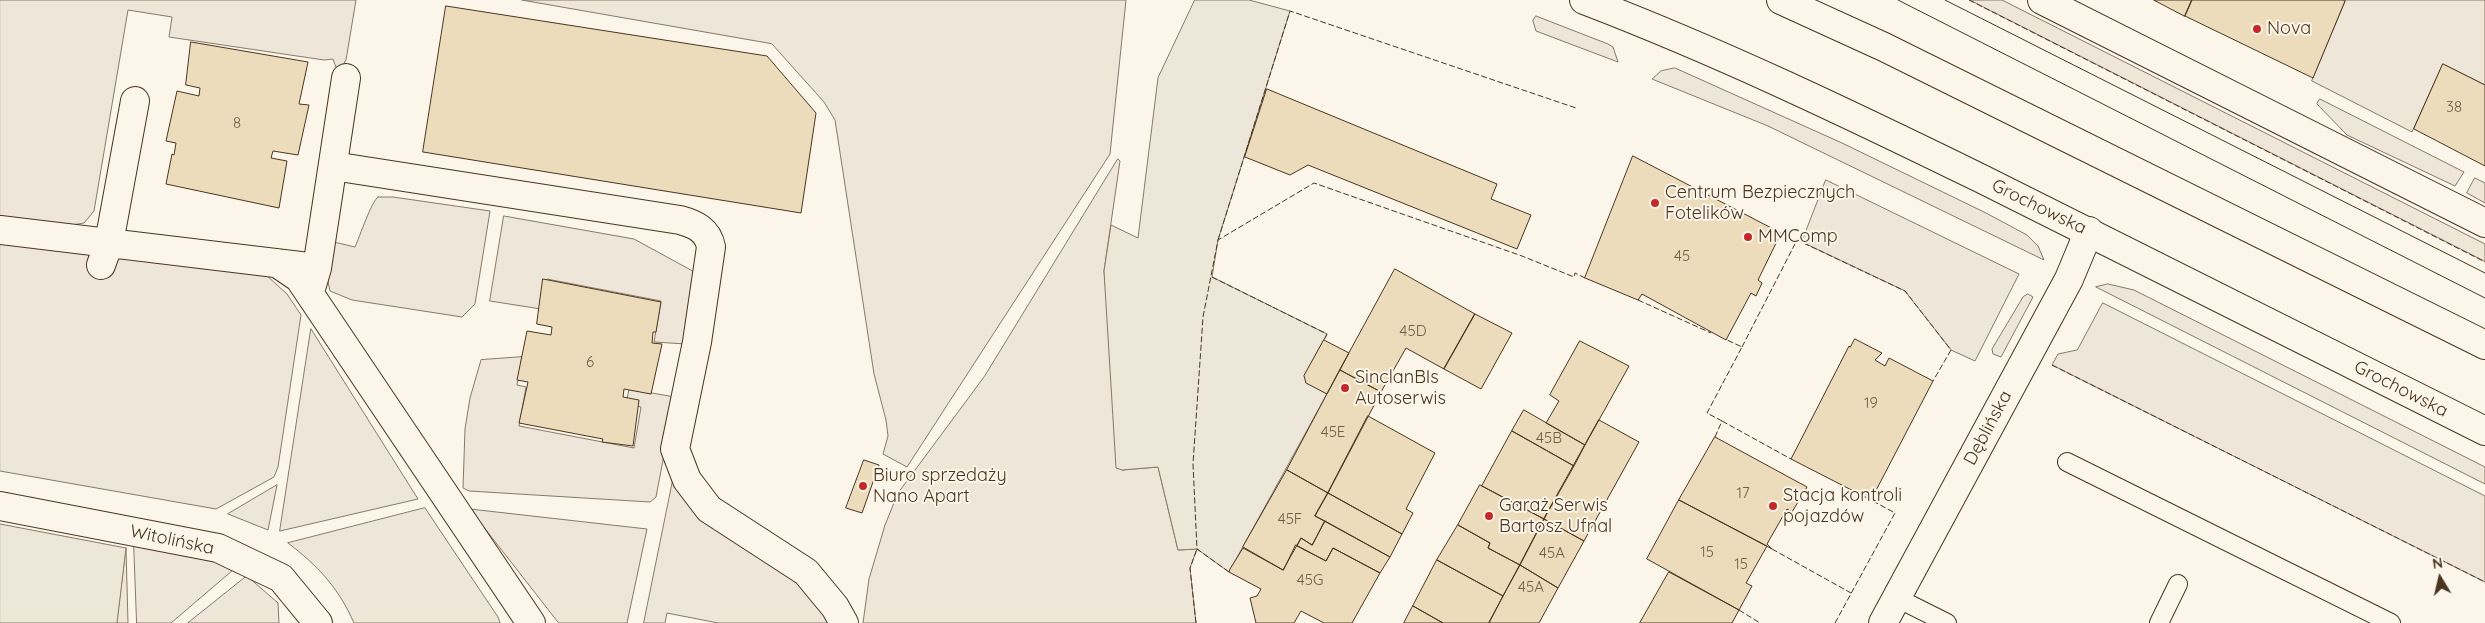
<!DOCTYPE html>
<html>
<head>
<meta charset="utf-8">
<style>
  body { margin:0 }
  #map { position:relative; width:2485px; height:623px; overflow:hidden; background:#fbf6e9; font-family:Quicksand,sans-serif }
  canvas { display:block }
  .north { position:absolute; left:2415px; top:553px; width:50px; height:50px; -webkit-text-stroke:4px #fbf6e9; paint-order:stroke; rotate:351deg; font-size:14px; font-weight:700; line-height:20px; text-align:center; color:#4a3520 }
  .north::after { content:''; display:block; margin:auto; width:18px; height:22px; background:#4a3520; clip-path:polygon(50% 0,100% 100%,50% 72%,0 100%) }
</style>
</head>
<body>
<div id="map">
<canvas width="2485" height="623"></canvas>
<div class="north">N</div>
</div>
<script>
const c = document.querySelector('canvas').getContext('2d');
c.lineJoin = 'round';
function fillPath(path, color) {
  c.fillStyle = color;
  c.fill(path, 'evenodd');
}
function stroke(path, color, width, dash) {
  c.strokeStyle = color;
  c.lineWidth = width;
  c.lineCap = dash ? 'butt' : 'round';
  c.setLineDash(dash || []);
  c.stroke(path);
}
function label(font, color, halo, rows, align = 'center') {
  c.font = font + ' Quicksand,sans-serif';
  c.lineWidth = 4;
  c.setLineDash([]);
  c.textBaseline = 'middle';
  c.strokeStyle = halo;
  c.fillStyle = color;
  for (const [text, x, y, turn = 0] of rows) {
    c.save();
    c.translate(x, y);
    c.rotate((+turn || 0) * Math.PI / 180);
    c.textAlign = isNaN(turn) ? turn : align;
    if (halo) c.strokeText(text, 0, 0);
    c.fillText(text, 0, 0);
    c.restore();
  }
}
const green = new Path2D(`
  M0,0h356l-10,60 -8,13 -5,-14 -9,1 -155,-23 3,-20 -44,-7 -34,201 -10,12 -12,2 -72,-9z
  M522,0h604l-16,154 -203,313 -24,-13 5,-18 -2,-16 -12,-46 -39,-254 -11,-18 -52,-58z
  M1970,0h32l483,244v17z
  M2346,0h139v85l-42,-21 -31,68 -100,-51z
  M1536,16l72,28 5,3 5,15 -82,-31 -3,-10z
  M1675,68l167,75 144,70 41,22 11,11 6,14 -276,-134 -116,-47 9,-8z
  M2320,99l144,73 -9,14 -108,-51 -30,-31z
  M1118,159l2,2 -16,110 18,199 36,-3 20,83 19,-1 -7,19 6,55h-333l6,-44 16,-54 13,-32 86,-116z
  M2475,178l10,5v20l-18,-10z
  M1826,180l193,94 -44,87 -24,-11 -46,-59 -103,-49z
  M378,197h15l97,14 -15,93 -13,13 -110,-17 -22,-9 -3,-14 7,-35 21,5c5,-11 16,-45 23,-50z
  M504,216l130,23 66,36 -14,69 -32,-2 7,-41 -114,-22 -6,30 -51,-8z
  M0,239l90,15 1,9 28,-9 146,20 22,20 14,21 -23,152 -4,10 -58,32 -216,-38z
  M2108,284l26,6 351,177v17l-389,-197z
  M2028,294l5,3 -32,60 -8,-3 -1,-5 31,-52z
  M2103,303l382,193v86l-433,-217 6,-11 19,-4z
  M311,329l107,170 -138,32z
  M522,357l-5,28 9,2 -7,39 115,22 7,-41 -15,-3 3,-15 46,8 -19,100 -6,5 -181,-11 -6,-3 2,-59 5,-31 11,-38z
  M673,480l102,82 39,35 14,26h-110l-51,-10 -2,10h-21z
  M277,485l-9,45 -40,-16z
  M425,508l73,109 2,6h-146c-16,-36 -36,-57 -66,-80z
  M470,509l177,20 -20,94h-68z
  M134,544l83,18 16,8 -62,53h-34z
  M126,548l2,75h-11z
  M247,576l31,27 1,20h-91z`);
const parking = new Path2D(`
  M1195,0h54l41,11 -72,229 -6,37 115,57 -22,42 22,18 -98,178 -32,-23 -19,1 -20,-83 -36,3 -6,-2 -12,-197 7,-46 27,13 20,-160z
  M0,524l126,24 -9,75h-117z`);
const building = new Path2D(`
  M2154,0h38l-7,16z
  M2192,0h151l2,1 -32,77 -128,-62z
  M446,6l321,50 49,57 -15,100 -378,-61z
  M191,42l117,20 -9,42 10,1 -11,50 -25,-4 -2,7 16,3 -8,47 -113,-24 6,-30 2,1 2,-12 -10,-2 11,-50 22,5 1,-8 -14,-3z
  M2443,64l42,21v81l-71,-37z
  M1267,89l230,95 -6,15 40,16 -14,34 -209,-84 -18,10 -45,-18z
  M1633,156l148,77 -23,47 4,3 -6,13 -5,-3 -25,47 -84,-46 -4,6 -53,-22z
  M1395,269l80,45 -31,55 -38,-21 -25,44 -41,-22z
  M543,279l118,23 -5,30h-3l-1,11 10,1 -11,50 -27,-5 -1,8 16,3 -6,46 -31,-4 1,-3 -84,-16 9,-41 -11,-2 10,-49 24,4 1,-8 -15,-3z
  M1475,314l37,19 -31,56 -37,-20z
  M1855,339l27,14 -7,7 10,6 4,-8 44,23 -62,119 -80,-41 58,-113 1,1z
  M1324,340l25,13 -22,41 -21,-11 -2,-7z
  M1580,341l49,25 -44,79 -39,-22 13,-22 -9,-6z
  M1340,370l41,22 -53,101 -41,-23z
  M1524,410l61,35 -11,21 -62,-35z
  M1368,416l67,37 -29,56 7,4 -11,21 -74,-41z
  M1599,420l40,22 -55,99 -40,-22z
  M1512,431l62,35 -30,53 -62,-33z
  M1715,437l92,50 -15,25 -5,-3 -20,35 5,5 -93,-49z
  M864,460l15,5 -17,48 -16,-5z
  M1287,470l41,23 -13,23 10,5 -13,24 -11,-7 -18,32 -40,-23z
  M1480,485l64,34 -24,46 -32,-17 2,-5 -32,-18z
  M1328,493l74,41 -12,23 -75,-41z
  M1679,500l88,46 -21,37 6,3 -13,24 -92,-51z
  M1544,519l40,22 -26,47 -38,-23z
  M1325,521l65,36 -10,16 -47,-25 -7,13 -29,-15 4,-8 11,7z
  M1458,525l32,18 -2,5 32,17 -17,31 -66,-36z
  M1296,545l30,16 7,-13 47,25 -28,50h-28l-23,-12 -7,12h-38l-6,-25 7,-2 4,-7 -32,-17 1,-3 13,-21 40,22z
  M1437,560l66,36 -14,27h-46l-30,-17z
  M1520,565l38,23 -19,35h-50z
  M1669,572l70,38 -7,13h-92z
  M1413,606l30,17h-39z`);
const lane = new Path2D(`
  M2067,462l324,161
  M1897,598l50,25
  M2159,623l19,-39`);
const street = new Path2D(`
  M2042,0l443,223
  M333,166l347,54c15,4 28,10 31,27l-14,95 -22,107 12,31 22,29 97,63 29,35 9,16
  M0,230l317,38
  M277,263l22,15 232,345
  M101,265l8,-22 26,-142
  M312,285l5,-17 29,-190
  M0,506l218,42 63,30 37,45
  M1883,623l186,-344 20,-48`);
const secondary = new Path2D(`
  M1584,0c136,52 267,115 398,179 169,83 336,168 503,252
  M1781,0l103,47 601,298`);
const tram = new Path2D(`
  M1898,0l587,298
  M1945,0l540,273`);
const fence = new Path2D(`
  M1969,0l516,262
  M1218,240l72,-229 286,97
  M1212,277l115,57 -3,6
  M1638,300l73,33
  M1742,347l55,-107 108,51 46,59 -18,31
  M2052,365l433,217
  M1722,421l69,38
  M1715,437l7,-16 -15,-8 35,-66 -17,-8
  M1772,549l79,44
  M1229,572l-32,-23 -4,-85 10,-147 15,-77 96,-57 208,73 52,21 1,-4 10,5
  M1739,610l21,13
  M1196,623l-6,-55 7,-19
  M1835,623l60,-110 -24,-13`);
const markers = [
  [2257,29,5,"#c62828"],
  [1655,203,5,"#c62828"],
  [1748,237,5,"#c62828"],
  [1345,388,5,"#c62828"],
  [863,486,5,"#c62828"],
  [1773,506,5,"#c62828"],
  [1489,516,5,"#c62828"]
];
const numberNames = [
  ["38",2454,107],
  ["8",237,123],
  ["45",1682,256],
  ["45D",1413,331],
  ["6",590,362],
  ["19",1871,403],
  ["45E",1333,432],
  ["45B",1549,438],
  ["17",1743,493],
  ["45F",1290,519],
  ["15",1707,552],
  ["45A",1552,553],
  ["15",1741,564],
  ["45G",1310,580],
  ["45A",1531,587]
];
const poiNames = [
  ["Nova",2267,29],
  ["Centrum Bezpiecznych",1665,193],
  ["Fotelików",1665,214],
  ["MMComp",1758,237],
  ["SinclanBIs",1355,378],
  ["Autoserwis",1355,399],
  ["Biuro sprzedaży",873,476],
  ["Nano Apart",873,497],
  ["Stacja kontroli",1783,496],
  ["pojazdów",1783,517],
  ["Garaż Serwis",1499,506],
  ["Bartosz Ufnal",1499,527]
];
const streetNames = [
  ["Grochowska",2039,207,26],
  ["Grochowska",2401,389,27],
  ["Dęblińska",1988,428,-62],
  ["Witolińska",172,540,12]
];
fillPath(green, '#ede6d9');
stroke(green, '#887966', 1);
fillPath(parking, '#ede7d9');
stroke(parking, '#887966', 1);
fillPath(building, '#ecdcbc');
stroke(building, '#4a3520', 1);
stroke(lane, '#4a3520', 20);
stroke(street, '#4a3520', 30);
stroke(secondary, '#4a3520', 30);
stroke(lane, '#fbf6e9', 18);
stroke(street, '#fbf6e9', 28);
stroke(secondary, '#fbf6e9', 28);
stroke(tram, '#4a3520', 1);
stroke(fence, '#4a3520', 1, [6, 2.5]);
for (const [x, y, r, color] of markers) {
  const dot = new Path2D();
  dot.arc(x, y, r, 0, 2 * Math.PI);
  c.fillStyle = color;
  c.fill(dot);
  stroke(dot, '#fbf6e9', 2);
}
label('15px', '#725f47', null, numberNames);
label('18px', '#4a3520', '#fbf6e9', poiNames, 'left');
label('18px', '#4a3520', '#fbf6e9', streetNames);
</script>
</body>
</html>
